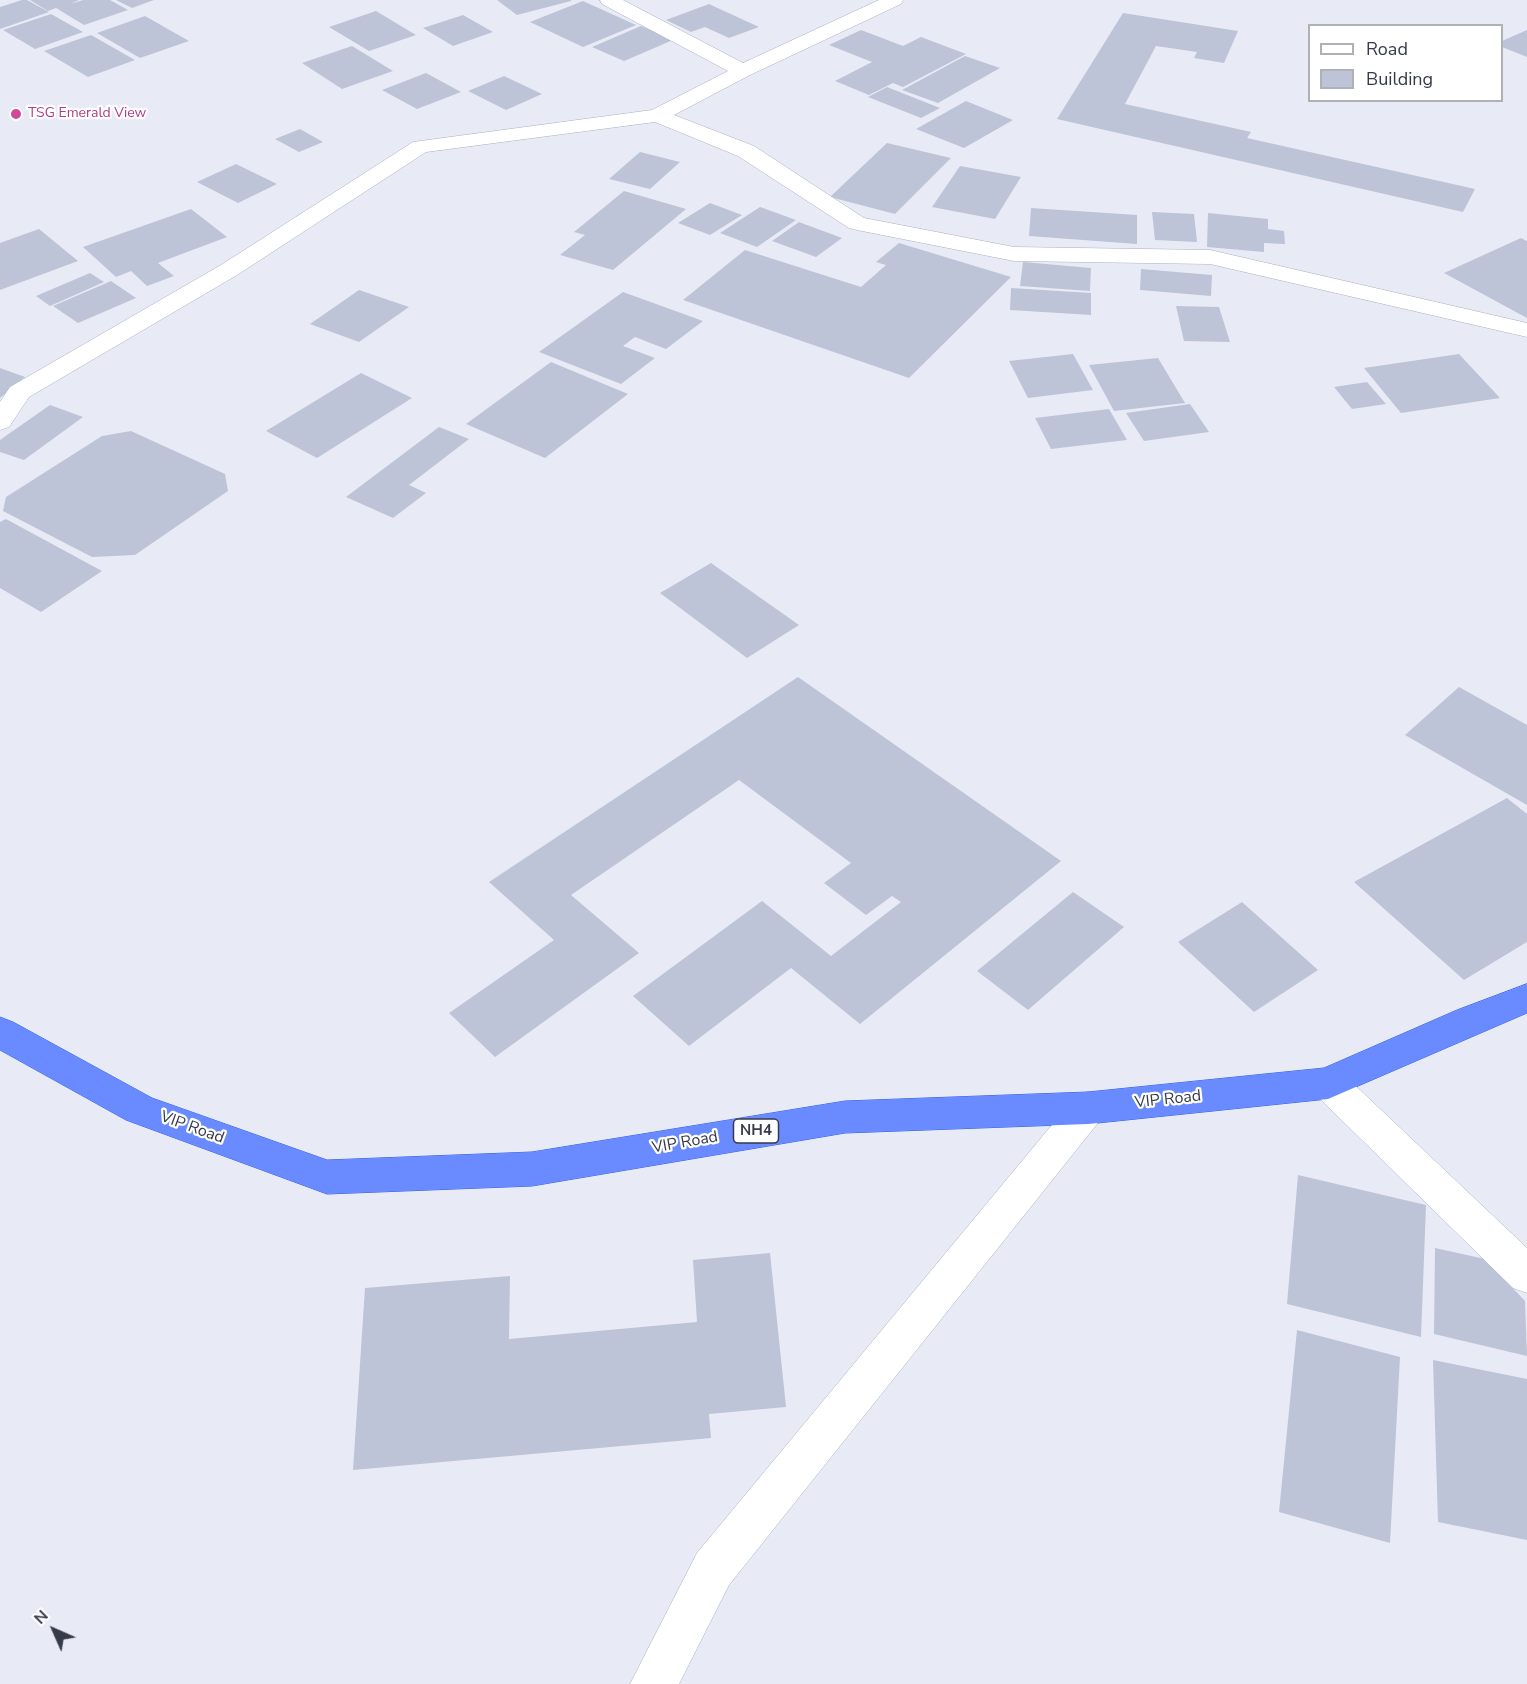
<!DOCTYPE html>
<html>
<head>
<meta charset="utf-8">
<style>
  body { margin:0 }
  #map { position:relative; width:1527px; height:1684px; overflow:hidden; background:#e8ebf5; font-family:"Nunito Sans",sans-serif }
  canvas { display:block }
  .legend { position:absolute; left:1308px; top:24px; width:195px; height:78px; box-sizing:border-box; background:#fff; border:2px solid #afb1b6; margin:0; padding:8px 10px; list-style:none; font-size:18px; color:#363b49 }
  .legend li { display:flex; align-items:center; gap:12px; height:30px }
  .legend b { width:30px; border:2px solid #afb1b6 }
  .north { position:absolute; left:24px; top:1600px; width:60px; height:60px; -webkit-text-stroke:4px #fff; paint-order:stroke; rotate:315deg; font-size:16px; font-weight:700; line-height:24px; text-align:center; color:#363b49 }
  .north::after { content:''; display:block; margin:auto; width:21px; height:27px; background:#363b49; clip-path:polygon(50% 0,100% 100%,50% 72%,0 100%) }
</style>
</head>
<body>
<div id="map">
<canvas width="1527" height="1684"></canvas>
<ul class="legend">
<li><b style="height:8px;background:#fff"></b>Road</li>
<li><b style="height:16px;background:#bdc4d7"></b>Building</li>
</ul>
<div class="north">N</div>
</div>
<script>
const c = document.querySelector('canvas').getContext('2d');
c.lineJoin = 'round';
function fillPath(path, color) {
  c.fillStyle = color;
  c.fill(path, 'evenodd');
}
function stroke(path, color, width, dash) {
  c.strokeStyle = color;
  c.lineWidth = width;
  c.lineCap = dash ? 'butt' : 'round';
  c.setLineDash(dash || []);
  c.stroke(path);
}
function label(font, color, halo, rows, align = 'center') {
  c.font = font + ' "Nunito Sans",sans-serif';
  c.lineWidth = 4.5;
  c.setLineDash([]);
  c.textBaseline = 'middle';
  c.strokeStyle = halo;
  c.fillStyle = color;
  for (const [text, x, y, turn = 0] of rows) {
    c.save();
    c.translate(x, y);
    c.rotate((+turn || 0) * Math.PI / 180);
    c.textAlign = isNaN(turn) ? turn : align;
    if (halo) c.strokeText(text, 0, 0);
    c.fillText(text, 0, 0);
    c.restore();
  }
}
const building = new Path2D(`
  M22,0h5l22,12 -49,17v-22z
  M30,0h49l-9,4 13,-4h27l18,10 -44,15 -28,-17 -8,3z
  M116,0h38l-22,8z
  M497,0h74v1l-54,14z
  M583,1l53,24 -53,22 -53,-25z
  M709,4l50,23 -30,11 -24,-11 -14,5 -25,-12z
  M376,11l40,24 -47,16 -40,-24z
  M1123,13l115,18 -14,32 -30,-5 3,-6 -41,-6 -31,58 126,28 -4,6 228,51 -12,23 -406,-93z
  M51,14l32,18 -48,17 -32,-19z
  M463,15l30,17 -40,14 -30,-18z
  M145,16l44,25 -49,17 -43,-25z
  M641,26l32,14 -49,21 -32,-14z
  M861,30l42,16 18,-9 45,17 -63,33 -10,-4 -24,12 -34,-14 37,-19 -43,-17z
  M1527,30v27l-25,-10v-6z
  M91,35l44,25 -47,17 -44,-26z
  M352,46l41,25 -51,18 -40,-26z
  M965,56l35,12 -62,35 -36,-13z
  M426,73l35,19 -44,17 -35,-19z
  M504,76l38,18 -36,16 -38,-19z
  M887,87l53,21 -19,10 -53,-21z
  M966,101l47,19 -49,28 -48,-19z
  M300,129l23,13 -24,10 -24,-13z
  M887,143l64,15 -56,56 -65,-17z
  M640,152l40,10 -30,27 -41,-10z
  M236,164l41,20 -39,19 -41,-21z
  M960,166l61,11 -26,42 -63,-12z
  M624,191l62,18 -73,61 -53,-15 25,-20 -11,-3z
  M710,203l32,12 -32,20 -32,-12z
  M760,207l36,13 -39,27 -37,-14z
  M1031,208l106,7v29l-108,-8z
  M191,209l36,28 -69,26 16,13 -27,10 -16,-15 -15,6 -33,-30z
  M1152,212l42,2 3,28 -42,-2z
  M1208,213l60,6v10l16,2 1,13 -21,-1v9l-57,-5z
  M799,222l43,16 -26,19 -44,-16z
  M39,229l39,32 -78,29v-47z
  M1521,238l6,3v77l-83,-45z
  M899,243l112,34 -102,101 -226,-78 62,-50 116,37 25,-22 -10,-3z
  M1023,262l68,6 -1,23 -70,-5z
  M1141,269l71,6 -1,21 -71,-6z
  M90,273l14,9 -54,24 -14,-10z
  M111,281l25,17 -58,25 -25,-17z
  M1011,288l80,5v22l-81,-5z
  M359,290l50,17 -50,35 -49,-18z
  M623,292l80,29 -37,28 -31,-12 -12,9 32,12 -34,26 -82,-32z
  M1176,306l43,1 11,35 -46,-1z
  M1073,354l20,36 -65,8 -19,-37z
  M1459,354l41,44 -99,15 -37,-45z
  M1158,358l27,45 -71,8 -25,-46z
  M551,362l77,32 -83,64 -79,-34z
  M0,368l25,9 -25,21z
  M361,373l51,25 -95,60 -51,-27z
  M1367,382l19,22 -34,5 -18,-22z
  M1190,404l19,28 -65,9 -18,-28z
  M50,405l33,12 -59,43 -24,-8v-12z
  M1109,409l18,31 -76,9 -16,-31z
  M439,427l30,12 -60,46 17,8 -33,25 -47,-21z
  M131,431l94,43 3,17 -93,64 -43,2 -89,-46 3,-14 96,-61z
  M6,519l96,52 -61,41 -41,-24v-66z
  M711,563l88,62 -52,33 -87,-65z
  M798,677l263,184 -201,163 -69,-56 -102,78 -56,-50 129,-95 69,55 70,-54 -9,-6 -26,19 -42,-32 27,-20 -112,-83 -168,115 68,58 -144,104 -46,-44 105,-73 -65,-58z
  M1459,687l68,38v80l-122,-70z
  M1507,798l20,16v128l-63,38 -110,-98z
  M1073,892l51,35 -96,83 -51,-39z
  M1242,902l76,68 -64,42 -76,-70z
  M1298,1175l128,30 -5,132 -134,-33z
  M1435,1248l50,11 40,42 2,55 -93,-22z
  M770,1253l16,154 -77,7 2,24 -358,32 12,-182 145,-12 -1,63 188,-17 -4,-62z
  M1297,1330l103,27 -10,186 -111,-31z
  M1433,1360l94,19v161l-89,-18z`);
const street = new Path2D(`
  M600,0h23l120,63 136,-63h24l-2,4 -151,71 -76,40 80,31 110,72 150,29 196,3 317,73v14l-317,-73 -196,-3 -157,-31 -8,-2 -111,-72 -83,-34 -229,30 -189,123 -208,122 -20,30 -9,3v-28l10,-15 211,-122 192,-123 239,-32 76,-39 -126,-67z
  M1328,1067l13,5 186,176v45l-14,-5 -198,-194 -6,-11 6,-11z
  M1088,1092l13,5 6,11 -6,11 -372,466 -50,99h-49l67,-131 378,-456z`);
const highway = new Path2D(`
  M1527,984v29l-199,86 -240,25 -243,9 -313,53 -205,8 -201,-74 -126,-70v-33l13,5 139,76 175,62 205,-8 313,-51 243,-9 236,-24 133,-58z`);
const markers = [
  [16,114,6,"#d1479c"]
];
const farHotelnames = [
  ["TSG Emerald View",28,114]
];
const shields = [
  [756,1131,45]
];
const shieldNames = [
  ["NH4",756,1131]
];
const streetNames = [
  ["VIP Road",1168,1100,-6],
  ["VIP Road",192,1128,20],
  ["VIP Road",685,1143,-10]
];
fillPath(building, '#bdc4d7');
stroke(street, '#aaafc1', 1);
stroke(highway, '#3261e5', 1);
fillPath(street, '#fff');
fillPath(highway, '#698bff');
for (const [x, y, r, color] of markers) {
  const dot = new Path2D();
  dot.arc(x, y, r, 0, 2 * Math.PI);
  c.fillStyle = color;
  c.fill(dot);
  stroke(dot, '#fff', 2);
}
label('14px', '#b23c85', '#fff', farHotelnames, 'left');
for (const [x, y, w] of shields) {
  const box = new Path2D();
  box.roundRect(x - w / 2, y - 12, w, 24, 4.5);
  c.fillStyle = '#fff';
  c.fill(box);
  stroke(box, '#363b49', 1.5);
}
label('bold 15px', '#363b49', null, shieldNames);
label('16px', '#363b49', '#fff', streetNames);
</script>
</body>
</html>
